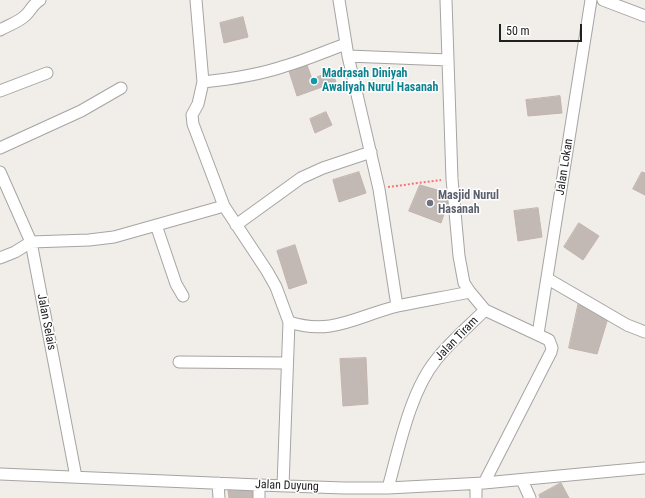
<!DOCTYPE html>
<html>
<head>
<meta charset="utf-8">
<style>
  body { margin:0 }
  #map { position:relative; width:645px; height:498px; overflow:hidden; background:#f1ede8; font-family:"Roboto Condensed",sans-serif }
  canvas { display:block }
  .scale { position:absolute; left:499px; top:24px; width:83px; height:18px; box-sizing:border-box; border:2px solid #212121; border-top:0; padding-left:5px; font-size:12px; line-height:14px; white-space:nowrap; color:#212121; -webkit-text-stroke:3px #fff; paint-order:stroke }
</style>
</head>
<body>
<div id="map">
<canvas width="645" height="498"></canvas>
<div class="scale">50 m</div>
</div>
<script>
const c = document.querySelector('canvas').getContext('2d');
c.lineJoin = 'round';
function fillPath(path, color) {
  c.fillStyle = color;
  c.fill(path, 'evenodd');
}
function stroke(path, color, width, dash) {
  c.strokeStyle = color;
  c.lineWidth = width;
  c.lineCap = dash ? 'butt' : 'round';
  c.setLineDash(dash || []);
  c.stroke(path);
}
function label(font, color, halo, rows, align = 'center') {
  c.font = font + ' "Roboto Condensed",sans-serif';
  c.lineWidth = 3;
  c.setLineDash([]);
  c.textBaseline = 'middle';
  c.strokeStyle = halo;
  c.fillStyle = color;
  for (const [text, x, y, turn = 0] of rows) {
    c.save();
    c.translate(x, y);
    c.rotate((+turn || 0) * Math.PI / 180);
    c.textAlign = isNaN(turn) ? turn : align;
    if (halo) c.strokeText(text, 0, 0);
    c.fillText(text, 0, 0);
    c.restore();
  }
}
const building = new Path2D(`
  M243,17l5,20 -24,6 -4,-20z
  M307,65l5,14 20,-8 4,11 -39,14 -8,-25z
  M560,96l2,17 -34,3 -2,-16z
  M326,112l6,13 -17,8 -5,-14z
  M359,172l7,21 -27,9 -6,-22z
  M642,172l3,1v22l-12,-6z
  M420,185l31,9 -10,29 -32,-12z
  M538,208l4,29 -24,4 -4,-30z
  M579,223l20,13 -16,24 -19,-13z
  M295,245l12,38 -18,6 -12,-38z
  M579,301l29,17 -11,36 -28,-6z
  M366,358l2,46 -25,2 -3,-47z
  M561,483l8,15h-29l-1,-3z
  M254,489l1,9h-26l-1,-7z`);
const path = new Path2D(`
  M388,187l53,-7`);
const minor = new Path2D(`
  M196,0l7,82 -5,22 -6,11 1,9 31,82 43,65 9,16 13,35 -6,164
  M339,0l9,56 31,133 18,117
  M603,0l42,16
  M0,30c9,-5 19,-8 26,-15 5,-5 7,-11 14,-15
  M348,56l100,4
  M203,82c28,-3 56,-7 82,-16 21,-6 41,-15 61,-22
  M0,91l47,-18
  M0,148l81,-37 40,-23
  M0,172l31,70 45,235
  M156,225l20,59 7,12
  M236,225l65,-47 22,-10 48,-16
  M0,258l15,-6 16,-10 58,-2 25,-3 110,-31
  M548,279l79,46 18,7
  M289,322c43,14 68,-6 109,-16 23,-5 48,-9 72,-14
  M538,334l53,-334
  M179,362l108,1
  M0,474l259,11 85,3h44l96,-5 161,-15
  M522,480l8,18
  M218,483l1,15
  M484,483l67,-131 1,-4 -3,-8 -64,-30
  M476,484v14
  M259,485v13
  M388,488c11,-40 22,-96 48,-128 14,-18 33,-34 49,-50l-15,-18 -6,-9 -5,-27 -7,-77 -6,-179`);
const markers = [
  [314,81,4,"#0f9aa8"],
  [430,203,4,"#6b7280"]
];
const cultureNames = [
  ["Madrasah Diniyah",322,74],
  ["Awaliyah Nurul Hasanah",322,88]
];
const streetNames = [
  ["Jalan Lokan",565,167,-81],
  ["Jalan Selais",46,322,79],
  ["Jalan Tiram",457,339,-46],
  ["Jalan Duyung",287,486,2]
];
const worshipNames = [
  ["Masjid Nurul",438,196],
  ["Hasanah",438,210]
];
fillPath(building, '#c2b9b5');
stroke(building, '#c3b3ab', 1);
stroke(minor, '#a5a5a5', 13);
stroke(path, '#f77475', 2, [2, 2]);
stroke(minor, '#fff', 11);
for (const [x, y, r, color] of markers) {
  const dot = new Path2D();
  dot.arc(x, y, r, 0, 2 * Math.PI);
  c.fillStyle = color;
  c.fill(dot);
  stroke(dot, '#fff', 1.5);
}
label('bold 12px', '#0d838f', '#fff', cultureNames, 'left');
label('12px', '#212121', '#fff', streetNames);
label('bold 12px', '#5b616d', '#fff', worshipNames, 'left');
</script>
</body>
</html>
